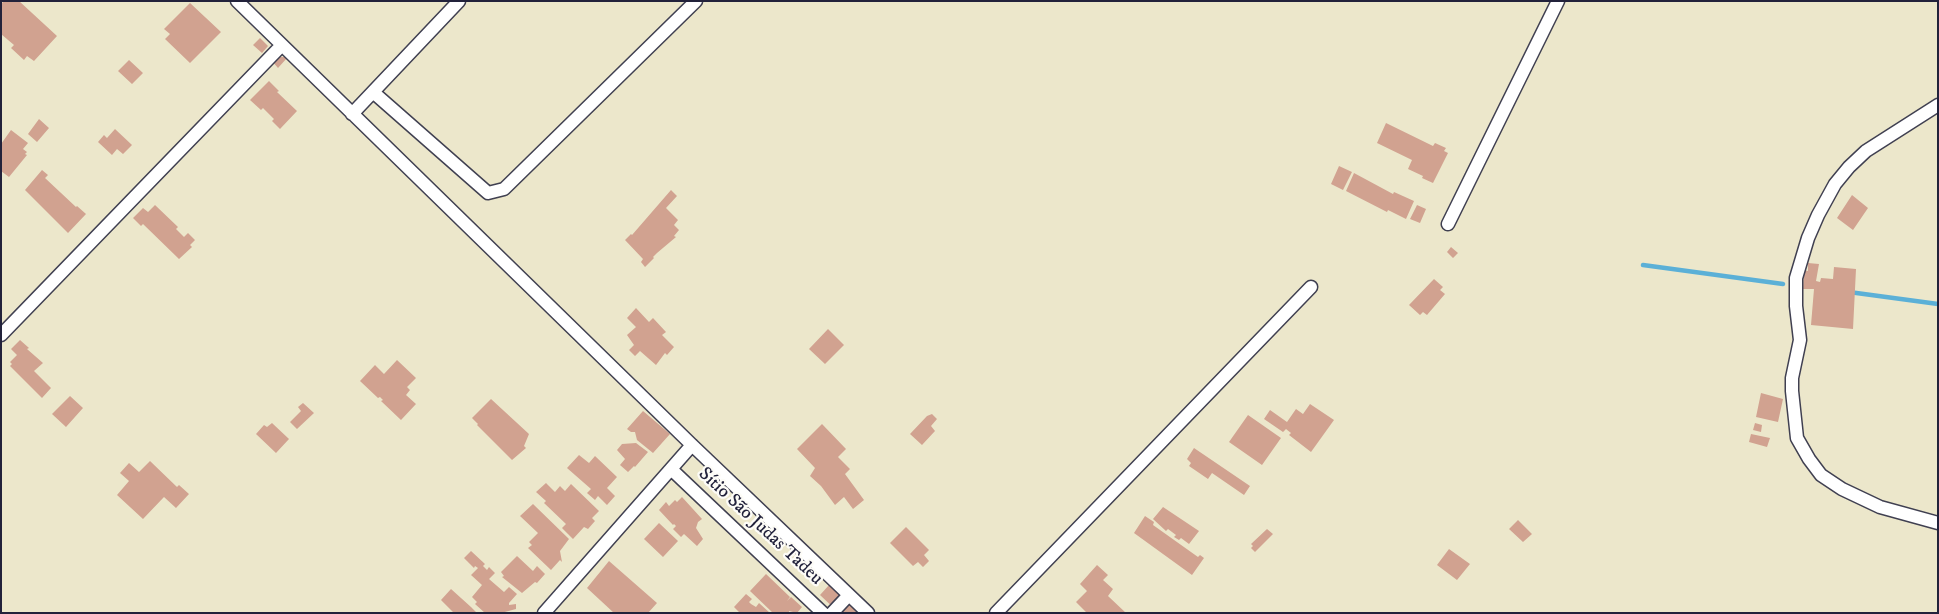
<!DOCTYPE html>
<html>
<head>
<meta charset="utf-8">
<style>
  body { margin:0 }
  #map { position:relative; width:1939px; height:614px; overflow:hidden; background:#ece7cb; font-family:"IM FELL DW Pica",serif }
  canvas { display:block }
  .frame { position:absolute; inset:0; border:2px solid #22223b; pointer-events:none }
</style>
</head>
<body>
<div id="map">
<canvas width="1939" height="614"></canvas>
<div class="frame"></div>
</div>
<script>
const c = document.querySelector('canvas').getContext('2d');
c.lineJoin = 'round';
function stroke(path, color, width, dash) {
  c.strokeStyle = color;
  c.lineWidth = width;
  c.lineCap = dash ? 'butt' : 'round';
  c.setLineDash(dash || []);
  c.stroke(path);
}
function fillPath(path, color) {
  c.fillStyle = color;
  c.fill(path, 'evenodd');
}
function label(font, color, halo, rows, align = 'center') {
  c.font = font + ' "IM FELL DW Pica",serif';
  c.lineWidth = 4.5;
  c.setLineDash([]);
  c.textBaseline = 'middle';
  c.strokeStyle = halo;
  c.fillStyle = color;
  for (const [text, x, y, turn = 0] of rows) {
    c.save();
    c.translate(x, y);
    c.rotate((+turn || 0) * Math.PI / 180);
    c.textAlign = isNaN(turn) ? turn : align;
    if (halo) c.strokeText(text, 0, 0);
    c.fillText(text, 0, 0);
    c.restore();
  }
}
const stream = new Path2D(`
  M1643,265l140,19
  M1849,292l89,12`);
const building = new Path2D(`
  M4,1h15l38,35 -23,25 -7,-5 -3,4 -13,-12 3,-3 -13,-11v-30z
  M190,3l31,29 -31,31 -25,-24 5,-5 -6,-5z
  M260,38l8,8 -6,7 -9,-8z
  M275,57h11l1,1 -9,10 -6,-7z
  M129,60l14,13 -11,11 -14,-13z
  M269,81l10,10 -2,1 20,19 -17,18 -8,-8 2,-2 -11,-11 -2,2 -11,-10z
  M39,119l10,9 -12,14 -9,-8z
  M1386,123l47,23 2,-3 11,5 -2,3 4,2 -15,30 -11,-5 1,-2 -15,-7 4,-9 -35,-17z
  M115,129l17,16 -9,9 -6,-5 -5,6 -14,-13 6,-7 3,3z
  M11,130l17,13 -5,6 4,3 -2,2 2,1 -18,22 -8,-6v-27z
  M1339,166l13,6 -9,18 -12,-6z
  M42,170l6,5 -3,3 31,29 1,-1 9,8 -18,19 -43,-43z
  M1354,173l39,21 1,-2 20,9 -8,18 -18,-9 -1,2 -41,-21z
  M671,190l6,6 -11,12 12,12 -4,5 5,5 -5,6 2,1 -19,16 -4,4 1,1 -9,9 -4,-5 2,-3 -18,-19 6,-6 1,1z
  M1852,195l16,13 -15,22 -16,-12z
  M155,205l23,22 -2,2 8,8 4,-4 7,7 -5,5 2,2 -13,12 -36,-35 -2,2 -8,-8 10,-10 5,4z
  M1417,205l9,4 -6,14 -10,-4z
  M1451,247l7,6 -5,5 -6,-6z
  M1808,263l11,1 -3,17 4,1 1,-4 12,1 1,-12 22,2 -3,60 -42,-4 3,-36h-11l1,-19 4,1z
  M1434,279l9,8 -3,3 5,4 -18,21 -4,-3 -3,3 -11,-10z
  M636,308l13,14 4,-4 13,14 -4,3 12,12 -7,8 -2,-2 -9,12 -16,-14 -5,5 -6,-6 5,-5 -7,-10 9,-8 -9,-9z
  M828,329l16,16 -19,19 -16,-15z
  M20,340l9,8 -2,1 16,14 -9,8 17,17 -9,10 -32,-32 2,-2 -2,-2 7,-7 -6,-6z
  M397,360l19,18 -9,9 3,3 -4,5 10,9 -15,16 -20,-19 2,-1 -3,-3 -2,1 -18,-17 15,-16 9,9z
  M1761,393l22,6 -5,23 -22,-5z
  M70,396l13,12 -17,19 -14,-13z
  M491,399l38,35 -5,12 2,2 -14,12 -35,-35 1,-1 -6,-6z
  M303,403l11,10 -17,16 -7,-7 11,-11 -3,-4z
  M1310,404l24,16 -23,32 -22,-17 2,-2 -5,-4 -3,3 -19,-13 6,-9 17,12 9,-13 7,5z
  M643,411l27,23 -17,19 -16,-13 -2,-8h-4l-4,-3z
  M932,414l5,5 -6,7 4,5 -13,14 -12,-11 17,-18z
  M1248,415l33,23 -19,27 -33,-23z
  M272,423l17,16 -13,14 -20,-19 8,-9 3,2z
  M1755,423l7,2 -1,7 -8,-2z
  M822,424l24,25 -8,8 12,12 -5,5 19,26 -11,9 -9,-12 -9,8 -14,-19 -11,-10 5,-8 -18,-19z
  M1751,434l19,4 -3,9 -18,-5z
  M636,443l12,9 -13,15 -1,-1 -6,6 -8,-7 5,-6 -8,-9 5,-6z
  M1194,448l56,38 -6,9 -32,-22 -4,6 -19,-13 2,-3 -4,-4z
  M579,455l10,8 6,-7 22,21 -10,11 8,8 -8,9 -9,-9 -3,4 -8,-7 4,-4 -24,-21z
  M150,461l27,26 2,-2 10,9 -13,14 -12,-11 -21,22 -26,-24 12,-14 -9,-8 9,-10 10,9z
  M546,483l9,9 5,-6 5,5 6,-7 28,27 -7,7 3,3 -7,8 -4,-2 -11,12 -11,-11 4,-4 -22,-21 2,-2 -10,-9z
  M682,497l20,22 -4,3 -2,6 7,11 -6,7 -13,-12 -3,3 -8,-8 3,-3 -2,-2 -1,1 -14,-15 7,-8 3,4 6,-6 2,2z
  M533,504l36,35 -9,12 2,11 -2,-2 -9,10 -23,-22 4,-3 -3,-3 9,-9 -18,-17z
  M1163,507l36,24 -10,13 -8,-6 -2,2 -5,-3 2,-2 -8,-6 -2,2 -13,-12z
  M1145,516l9,6 -1,3 45,32 2,-2 4,3 -12,17 -58,-42z
  M1518,520l14,14 -9,8 -14,-13z
  M659,523l19,18 -15,16 -19,-18z
  M906,527l23,23 -5,5 5,6 -6,6 -5,-5 -5,4 -23,-23z
  M1267,529l6,5 -18,18 -4,-4 2,-2 -2,-2z
  M1449,549l21,15 -13,16 -20,-15z
  M471,551l14,13 -2,2 4,4 2,-3 6,6 -6,6 15,13 5,-5 8,7 -8,9v2l7,-1v5l-15,4h-16l-10,-9 2,-2 -5,-5 10,-12 -11,-10 7,-7 -3,-2 -1,2 -10,-10z
  M517,556l16,15 4,-5 8,8 -8,9 -2,-1 -13,11 -20,-16 2,-1 -3,-4z
  M609,561l48,42 -9,10h-34l-27,-25z
  M1097,565l11,10 -5,5 10,9 -5,7 18,17h-39l-11,-11 11,-11 -7,-7z
  M766,574l24,23 -3,4 4,-4 11,10 -5,6 -8,-2v2h-16l-23,-22z
  M830,584l31,29h-22l-19,-18z
  M451,589l20,18 6,6h-23l-13,-13z
  M746,594l6,5 -3,3 2,2 5,3 3,-4 11,10h-30l-6,-6z`);
const minor = new Path2D(`
  M237,1l455,444 176,168
  M373,92l115,101 16,-4 192,-188
  M1938,105l-72,46 -17,16 -14,17 -17,31 -10,23 -12,40v28l4,34 -8,38v13l5,47 12,21 12,16 21,14 38,18 58,16
  M352,114l107,-113
  M1448,224l110,-223
  M1,335l281,-290
  M671,469l152,144
  M544,613l148,-168
  M832,613l17,-18
  M996,613l315,-326`);
const streetNames = [
  ["Sítio São Judas Tadeu",760,527,43]
];
stroke(stream, '#5bb0d7', 4.5);
fillPath(building, '#d1a290');
stroke(minor, '#404051', 15);
stroke(minor, '#fff', 12);
label('19px', '#22223b', '#fdfcf7', streetNames);
</script>
</body>
</html>
